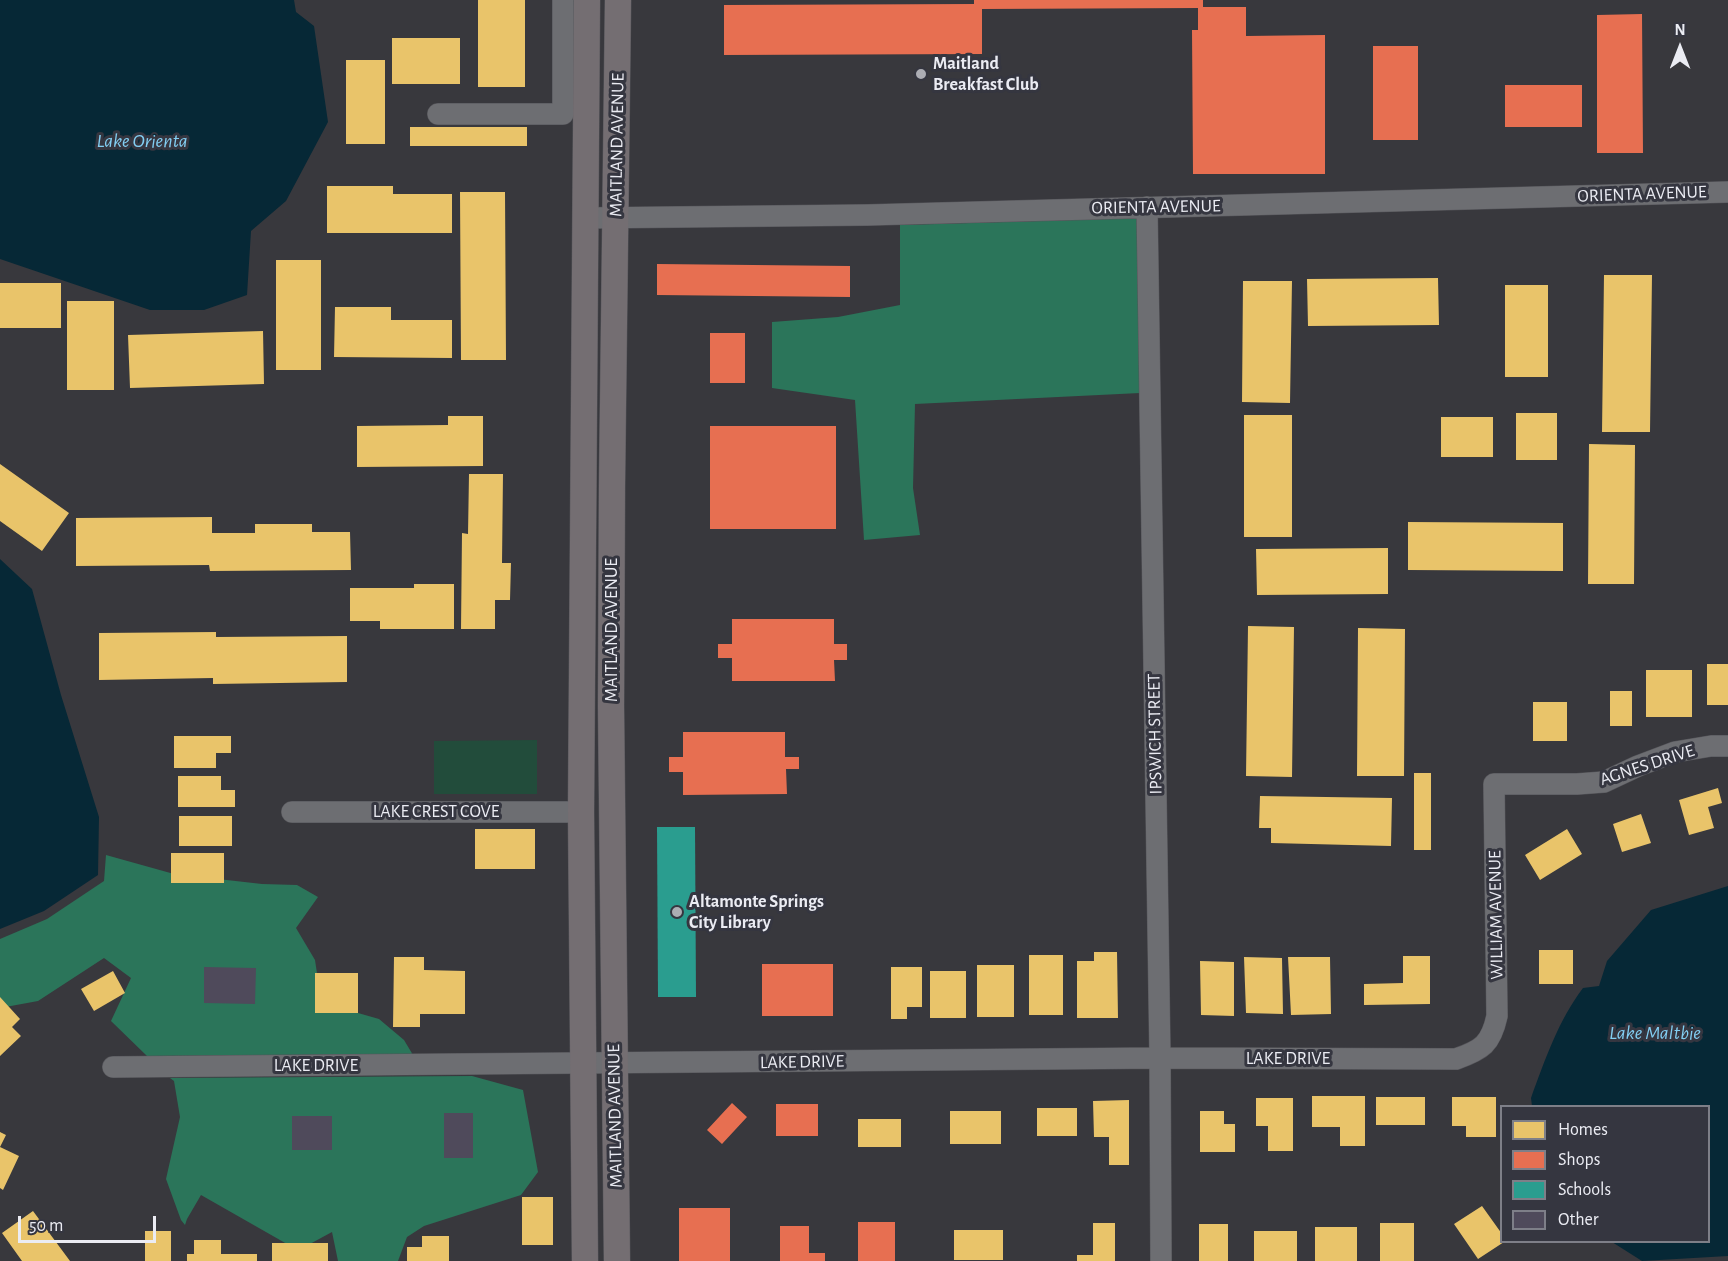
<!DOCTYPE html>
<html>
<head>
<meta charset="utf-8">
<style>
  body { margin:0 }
  #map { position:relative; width:1728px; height:1261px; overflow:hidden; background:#38383d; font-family:"Alegreya Sans",sans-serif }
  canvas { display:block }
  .legend { position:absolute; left:1500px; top:1105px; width:210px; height:138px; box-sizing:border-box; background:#353640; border:2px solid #7e7f88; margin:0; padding:8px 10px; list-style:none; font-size:18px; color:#ebecf3 }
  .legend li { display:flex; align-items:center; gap:12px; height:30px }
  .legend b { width:30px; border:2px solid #7e7f88 }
  .north { position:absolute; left:1650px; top:18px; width:60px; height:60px; -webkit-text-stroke:4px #353640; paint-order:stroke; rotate:0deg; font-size:16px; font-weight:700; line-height:24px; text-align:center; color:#ebecf3 }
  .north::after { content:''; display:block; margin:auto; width:21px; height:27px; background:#ebecf3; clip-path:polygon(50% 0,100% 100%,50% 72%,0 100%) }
  .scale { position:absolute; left:18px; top:1216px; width:138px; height:27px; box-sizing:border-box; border:3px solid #ebecf3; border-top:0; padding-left:8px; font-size:18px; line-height:21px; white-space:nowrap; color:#ebecf3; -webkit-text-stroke:4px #353640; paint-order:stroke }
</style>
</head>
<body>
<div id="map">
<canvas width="1728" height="1261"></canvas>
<ul class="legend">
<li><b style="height:16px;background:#e9c46a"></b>Homes</li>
<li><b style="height:16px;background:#e76f51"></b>Shops</li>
<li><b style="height:16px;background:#2a9d8f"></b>Schools</li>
<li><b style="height:16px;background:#4f4a5b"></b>Other</li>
</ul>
<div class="north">N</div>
<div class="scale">50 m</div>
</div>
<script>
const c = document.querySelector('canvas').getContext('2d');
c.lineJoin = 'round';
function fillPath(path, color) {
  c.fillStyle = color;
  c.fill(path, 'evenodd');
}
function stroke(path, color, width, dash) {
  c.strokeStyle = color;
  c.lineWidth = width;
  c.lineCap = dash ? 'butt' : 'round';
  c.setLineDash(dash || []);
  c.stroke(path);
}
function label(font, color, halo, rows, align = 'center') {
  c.font = font + ' "Alegreya Sans",sans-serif';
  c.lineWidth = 6;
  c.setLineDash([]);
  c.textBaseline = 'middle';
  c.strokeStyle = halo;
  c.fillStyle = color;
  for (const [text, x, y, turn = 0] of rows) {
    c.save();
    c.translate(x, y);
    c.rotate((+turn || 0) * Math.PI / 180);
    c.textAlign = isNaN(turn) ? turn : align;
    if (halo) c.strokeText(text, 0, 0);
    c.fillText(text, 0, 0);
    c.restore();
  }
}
const green = new Path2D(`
  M537,740v54h-103v-53z`);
const forest = new Path2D(`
  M1138,218l2,175 -225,11 -2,84 7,47 -56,5 -9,-140 -83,-12v-66l66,-5 62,-12v-80z
  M106,855l68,19 88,10 35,1 21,12 -22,31 19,32 3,20 9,17 31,16 21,6 25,21 9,15 -266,1 -36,-35 20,-43 -27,-20 -66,43 -38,7v-69l47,-20 57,-38z
  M472,1076l51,14 15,82 -17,23 -97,31 -17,11 -9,24h-60l-6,-29 -24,13 -14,3 -93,-53 -14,24 -2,6 -4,-5 -15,-41 14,-62 -6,-36 -4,-3z`);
const water = new Path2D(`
  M0,0h294l2,12 18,14 14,96 -42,79 -35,30 -4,64 -43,15h-54l-150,-51z
  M0,559l32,30 29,106 38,122 -1,58 -54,36 -44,18z
  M1728,886v370l-86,5 -30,-19h96v-136h-176l-1,-8c14,-38 27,-77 52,-110l16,-2 8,-25 44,-51z`);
const homes = new Path2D(`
  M478,0h47v87h-47z
  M392,38h68v46h-68z
  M346,60h39v84h-39z
  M410,127h117v19h-117z
  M327,186h66v8h59v39h-125z
  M460,192h45l1,168h-45z
  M276,260h45v110h-45z
  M1604,275h48l-2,157h-48z
  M1438,278l1,47 -131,1 -1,-47z
  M1243,281h49l-2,122 -48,-1z
  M0,283h61v45h-61z
  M1505,285h43v92h-43z
  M67,301h47v89h-47z
  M335,307h56v13h61v38l-118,-1z
  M263,331l1,53 -134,4 -2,-53z
  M1516,413h41v47h-41z
  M1244,415h48v122h-48z
  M448,416h35v50l-126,1v-41l91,-1z
  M1441,417h52v40h-52z
  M1589,444l46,1 -1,139h-46z
  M0,464l69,49 -27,38 -42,-30z
  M469,474h34l-1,89h9l-1,37h-15v29h-34l1,-96 6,1z
  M212,517v16h43v-9h57v8h38l1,38 -141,1 -1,-6 -133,1v-48z
  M1408,522l155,1v48l-155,-1z
  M1388,548v46l-131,1 -1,-46z
  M414,584h40v45h-74v-8h-30v-33h64z
  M1248,626l46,1 -2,150 -46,-1z
  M1358,628l47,1 -1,147h-47z
  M216,632v5l131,-1v46l-134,2v-6l-114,2v-47z
  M1707,664h21v41h-21z
  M1646,670h46v47h-46z
  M1610,691h22v35h-22z
  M1533,702h34v39h-34z
  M174,736h57v17h-15v15h-42z
  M1414,773h17v77h-17z
  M178,776h43v14h14v17h-57z
  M1718,788l4,15 -14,4 6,21 -25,7 -10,-35z
  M1260,796l132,2 -1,48 -120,-3v-15h-12z
  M1641,814l10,29 -29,9 -9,-28z
  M179,816h53v30h-53z
  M475,829h60v40h-60z
  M1567,829l15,25 -42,26 -15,-25z
  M171,853h53v30h-53z
  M1539,950h34v34h-34z
  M1094,952h23l1,66h-41v-57h17z
  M1029,955h34v60h-34z
  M1403,956h27v48l-66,1v-21l39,-1z
  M394,957h30v13l41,1v43h-45v13h-27z
  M1244,957l38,1 1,56 -37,-1z
  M1288,957h42l1,57 -40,1z
  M1200,961l34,1v54l-33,-1z
  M977,965h37v52h-37z
  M891,967h31v40h-15v12h-16z
  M113,971l12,22 -31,18 -13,-22z
  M930,971h36v47h-36z
  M315,973h43v40h-43z
  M0,997l20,22 -8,8 9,9 -21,20z
  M1312,1096h53v50h-25v-19h-28z
  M1376,1097h49v28h-49z
  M1452,1097h44v40h-30v-11h-14z
  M1256,1098h37v53h-25v-25h-12z
  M1129,1100v65h-20v-28h-15l-1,-36z
  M1037,1108h40v28h-40z
  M950,1111h51v33h-51z
  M1200,1111h24v13h11v28h-35z
  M858,1119h43v28h-43z
  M0,1132l6,3 -6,12 19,9 -16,34 -3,-2z
  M522,1197h31v48h-31z
  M1482,1206l20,28v8h2l-26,17 -24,-35z
  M33,1211l37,50h-48l-20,-28z
  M1093,1223h22v38h-38v-6h16z
  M1380,1223h34v38h-34z
  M1199,1224h29v37h-29z
  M1315,1227h42v34h-42z
  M954,1230h49v30h-49z
  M145,1231h26v30h-26z
  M1254,1231h43v30h-43z
  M422,1236h27v25h-42v-14h15z
  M194,1240h27v14h36v7h-70v-7h7z
  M272,1243h56v18h-56z`);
const shops = new Path2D(`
  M974,0h229v7h43v29l79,-1v139h-132l-1,-144h6v-22l-216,1v45l-258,1v-50l250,-1z
  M1642,14l1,139h-46v-138z
  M1373,46h45v94h-45z
  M1505,85h77v42h-77z
  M657,264l193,2v31l-193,-2z
  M710,333h35v50h-35z
  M710,426h126v103h-126z
  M732,619h102v25h13v16h-13l1,21h-103v-23h-14v-14h14z
  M683,732h102v25h14v12h-13l1,25 -104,1v-23h-14v-15h14z
  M762,964h71v52h-71z
  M732,1103l15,14 -25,27 -15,-14z
  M776,1104h42v32h-42z
  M679,1208h51v53h-51z
  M858,1222h37v39h-37z
  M780,1226h29v27h16v8h-45z`);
const schools = new Path2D(`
  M657,827h38l1,170h-38z`);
const building = new Path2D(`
  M204,967l52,1 -1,36 -51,-1z
  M444,1113h29v45h-29z
  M292,1116h40v34h-40z`);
const minor = new Path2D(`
  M438,114h125v-114
  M1147,207l13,851 1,203
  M584,218l283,-3 861,-23
  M292,812h289
  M113,1067l1047,-9 296,1c26,-9 35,-15 41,-43l-3,-232h83l27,-2 34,-16 37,-14 36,-6h17`);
const major = new Path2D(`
  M585,1261l-4,-449 6,-812
  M617,1261l-6,-555 1,-221 6,-485`);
const markers = [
  [921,74,6,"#acadb3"],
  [677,912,6,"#acadb3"]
];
const poiNames = [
  ["Maitland",933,64],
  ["Breakfast Club",933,85],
  ["Altamonte Springs",689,902],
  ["City Library",689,923]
];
const streetNames = [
  ["MAITLAND AVENUE",617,145,-89],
  ["ORIENTA AVENUE",1642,194,-2],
  ["ORIENTA AVENUE",1156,207,-1],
  ["MAITLAND AVENUE",612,630,-90],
  ["IPSWICH STREET",1155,734,-91],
  ["AGNES DRIVE",1647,765,-18],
  ["LAKE CREST COVE",436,812],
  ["WILLIAM AVENUE",1496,915,-91],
  ["LAKE DRIVE",1288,1059],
  ["LAKE DRIVE",802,1062,-1],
  ["LAKE DRIVE",316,1066],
  ["MAITLAND AVENUE",615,1116,-91]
];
const waterNames = [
  ["Lake Orienta",142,141],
  ["Lake Maltbie",1655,1033]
];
fillPath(green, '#224c3b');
fillPath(forest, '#2b755a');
fillPath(water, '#062836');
fillPath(homes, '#e9c46a');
fillPath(shops, '#e76f51');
fillPath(schools, '#2a9d8f');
fillPath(building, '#4f4a5b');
stroke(minor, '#55555a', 22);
stroke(major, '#55555a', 27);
stroke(minor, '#6d6e72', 21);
stroke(major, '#746e72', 26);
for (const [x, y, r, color] of markers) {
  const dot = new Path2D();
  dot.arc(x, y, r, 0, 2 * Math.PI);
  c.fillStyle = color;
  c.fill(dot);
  stroke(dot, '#353640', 2);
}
label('bold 18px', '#ebecf3', '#353640', poiNames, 'left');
label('18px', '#ebecf3', '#353640', streetNames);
label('italic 20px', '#82cef2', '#353640', waterNames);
</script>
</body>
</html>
